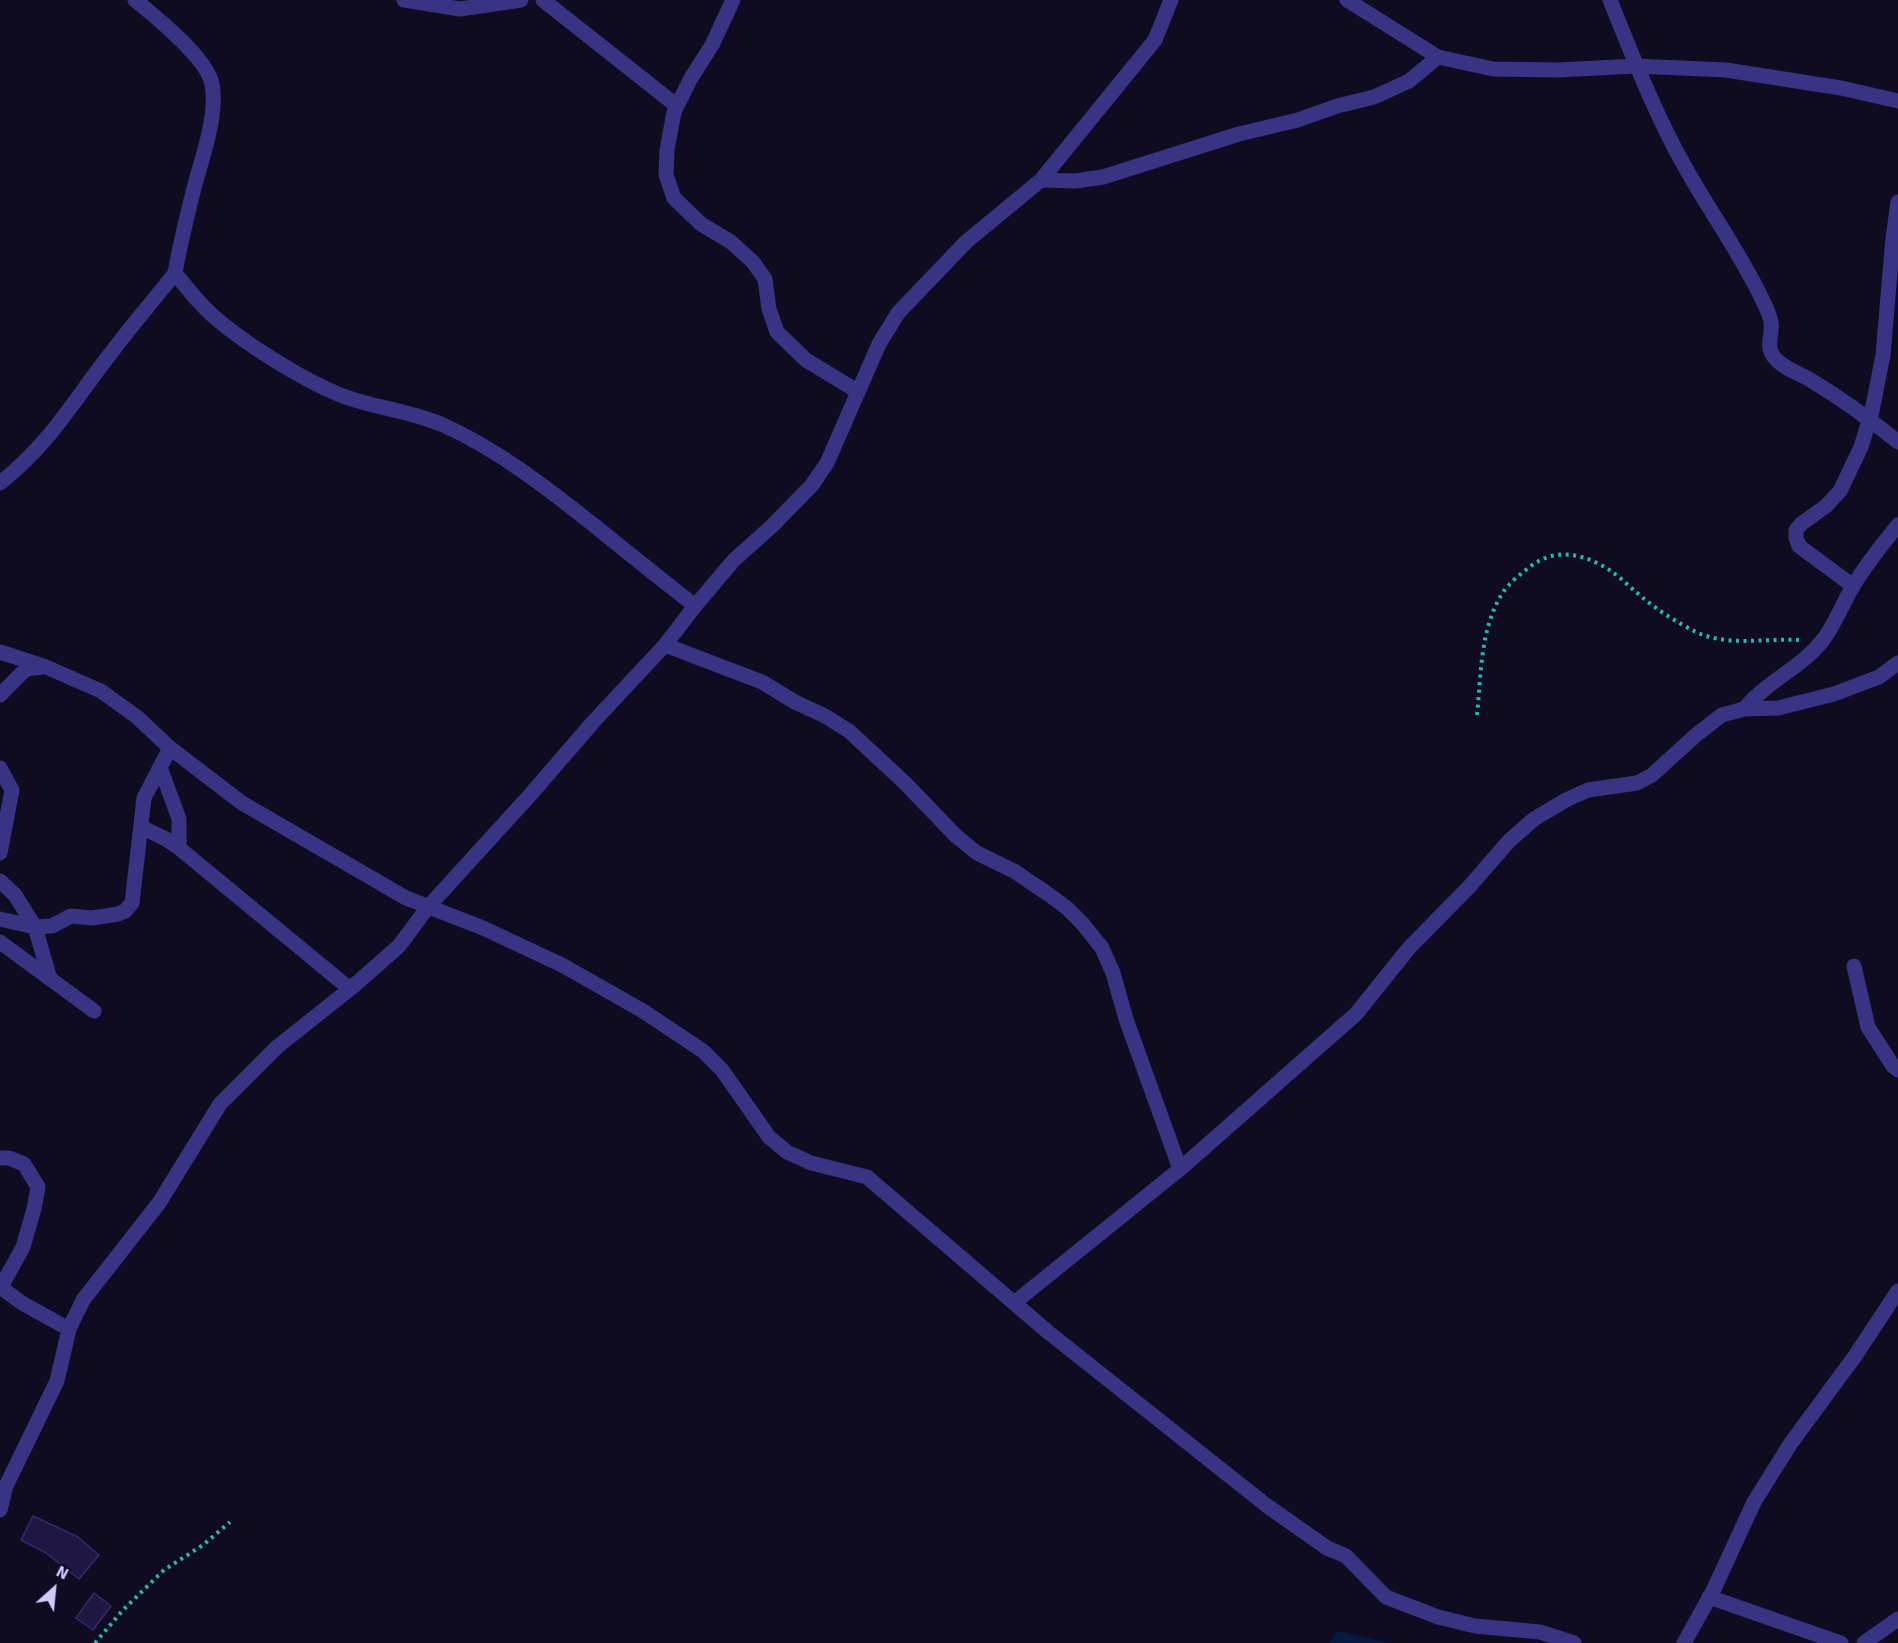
<!DOCTYPE html>
<html>
<head>
<meta charset="utf-8">
<style>
  body { margin:0 }
  #map { position:relative; width:1898px; height:1643px; overflow:hidden; background:#0f0b20; font-family:Signika,sans-serif }
  canvas { display:block }
  .north { position:absolute; left:24px; top:1559px; width:60px; height:60px; -webkit-text-stroke:4px #0f0b20; paint-order:stroke; rotate:27deg; font-size:16px; font-weight:700; line-height:24px; text-align:center; color:#d1caff }
  .north::after { content:''; display:block; margin:auto; width:21px; height:27px; background:#d1caff; clip-path:polygon(50% 0,100% 100%,50% 72%,0 100%) }
</style>
</head>
<body>
<div id="map">
<canvas width="1898" height="1643"></canvas>
<div class="north">N</div>
</div>
<script>
const c = document.querySelector('canvas').getContext('2d');
c.lineJoin = 'round';
function fillPath(path, color) {
  c.fillStyle = color;
  c.fill(path, 'evenodd');
}
function stroke(path, color, width, dash) {
  c.strokeStyle = color;
  c.lineWidth = width;
  c.lineCap = dash ? 'butt' : 'round';
  c.setLineDash(dash || []);
  c.stroke(path);
}
const water = new Path2D(`
  M1338,1631l53,12h-62z`);
const building = new Path2D(`
  M33,1516l45,21 21,18 -20,24 -33,-26 -25,-13z
  M94,1593l17,13 -18,24 -17,-12z`);
const path = new Path2D(`
  M1477,715c4,-38 3,-81 22,-116 7,-14 20,-24 32,-33 21,-16 45,-14 68,-2 17,8 28,21 43,33 15,13 36,26 54,35 32,15 70,6 104,8
  M95,1643l28,-33 41,-40 39,-25 27,-23`);
const street = new Path2D(`
  M135,0c21,17 72,58 77,84 6,30 -10,74 -18,104 -7,28 -14,56 -19,85 11,14 23,29 36,41 31,28 93,67 132,82 32,12 68,15 100,29 56,25 105,64 152,101 33,27 66,53 100,80
  M404,0l56,9 61,-9
  M543,0l134,106
  M733,0l-21,45 -21,33 -17,34 -7,38 -1,25 8,23 27,26 30,18 22,20 12,17 4,30 8,23 29,28 51,31
  M1347,0l91,57 55,12 65,1 78,-4 90,4 115,18 57,13
  M1610,0c22,55 46,116 75,167 25,45 56,87 78,134 3,6 7,14 8,21 2,13 -6,24 3,35 9,12 26,16 38,24 30,18 59,39 86,61
  M1041,180l34,1 28,-4 136,-43 59,-14 39,-14 37,-9 35,-16 29,-24
  M0,483c50,-39 73,-82 111,-130 20,-27 43,-53 64,-80
  M1853,586l-54,-40 -3,-8v-8l5,-6 25,-18 14,-15 21,-44 11,-36 11,-56 10,-117 5,-36
  M665,645l97,37 33,20 30,14 24,15 56,52 51,53 21,17 37,18 34,23 19,14 15,15 20,25 11,25 13,46 54,150
  M0,652l46,15 55,24 36,26 33,31 72,55 164,95 77,30 79,37 81,46 60,40 19,19 47,67 18,15 24,11 56,14 181,155 218,173 61,43 19,8 40,41 52,20 37,9 65,6 34,11
  M0,695l26,-26 17,-2
  M1744,709c23,-28 57,-41 79,-69 12,-16 19,-35 29,-52 13,-23 30,-43 46,-63
  M160,767l19,52v29
  M0,768l12,22 -12,63
  M141,827l25,12 13,9 171,141
  M0,881l15,14 20,32 15,52
  M0,919l35,8 17,-1 19,-10 21,2 26,-4 7,-3 7,-8 12,-105 26,-50
  M0,942l94,69
  M1854,966l14,61 25,39 5,4
  M0,1158h9l15,6 14,23 -4,22 -11,38 -22,40
  M0,1287l22,16 47,26
  M1014,1303l166,-134 176,-155 53,-66 60,-61 40,-46 25,-22 32,-19 22,-10 49,-7 15,-8 44,-40 26,-20 22,-6 34,-1 56,-14 45,-17 19,-14
  M0,1510l6,-24 51,-105 12,-52 14,-29 76,-97 61,-99 57,-57 73,-58 49,-43 29,-39 103,-113 63,-73 71,-76 30,-39 39,-46 38,-34 40,-41 15,-22 52,-119 19,-31 68,-71 75,-62 114,-140 16,-40
  M1709,1597l132,46
  M1684,1643l29,-52 41,-89 37,-59 64,-87 43,-65
  M1864,1643l34,-24`);
fillPath(water, '#06193e');
fillPath(building, '#201642');
stroke(building, '#37276f', 1.5);
stroke(path, '#26b7b2', 4, [3, 4.5]);
stroke(street, '#383382', 15);
</script>
</body>
</html>
